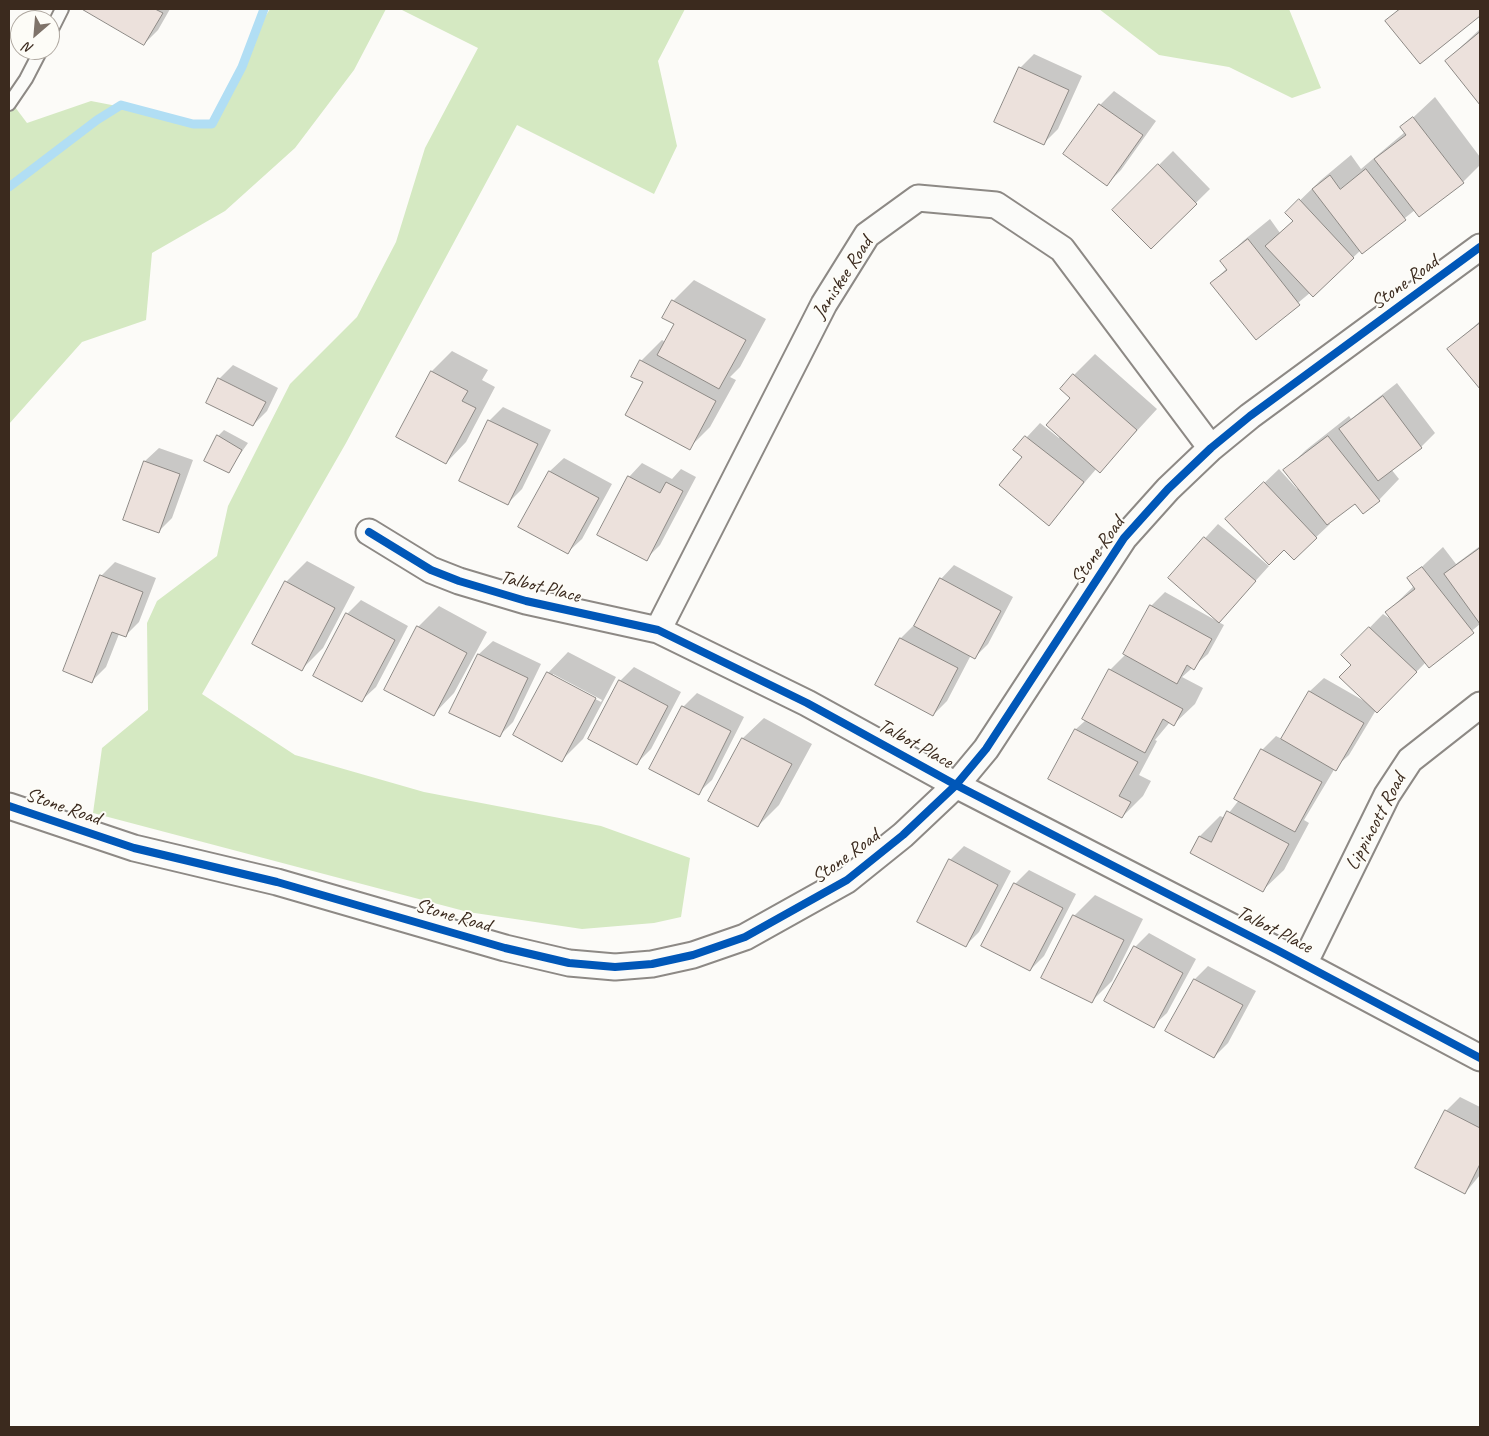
<!DOCTYPE html>
<html>
<head>
<meta charset="utf-8">
<style>
  body { margin:0 }
  #map { position:relative; width:1489px; height:1436px; overflow:hidden; background:#fcfbf8; font-family:Caveat,sans-serif }
  canvas { display:block }
  .frame { position:absolute; inset:0; border:10px solid #3b2a1e; pointer-events:none }
  .north { position:absolute; left:10px; top:10px; width:50px; height:50px; box-sizing:border-box; background:#fdfcf7; border:1px solid #afa8a0; border-radius:50%; rotate:207deg; font-size:14px; font-weight:700; line-height:20px; text-align:center; color:#3b2a1e }
  .north::after { content:''; display:block; margin:auto; width:18px; height:22px; background:#7f736a; clip-path:polygon(50% 0,100% 100%,50% 72%,0 100%) }
</style>
</head>
<body>
<div id="map">
<canvas width="1489" height="1436"></canvas>
<div class="frame"></div>
<div class="north">N</div>
</div>
<script>
const c = document.querySelector('canvas').getContext('2d');
c.lineJoin = 'round';
function fillPath(path, color) {
  c.fillStyle = color;
  c.fill(path, 'evenodd');
}
function stroke(path, color, width, dash) {
  c.strokeStyle = color;
  c.lineWidth = width;
  c.lineCap = dash ? 'butt' : 'round';
  c.setLineDash(dash || []);
  c.stroke(path);
}
function label(font, color, halo, rows, align = 'center') {
  c.font = font + ' Caveat,sans-serif';
  c.lineWidth = 4;
  c.setLineDash([]);
  c.textBaseline = 'middle';
  c.strokeStyle = halo;
  c.fillStyle = color;
  for (const [text, x, y, turn = 0] of rows) {
    c.save();
    c.translate(x, y);
    c.rotate((+turn || 0) * Math.PI / 180);
    c.textAlign = isNaN(turn) ? turn : align;
    if (halo) c.strokeText(text, 0, 0);
    c.fillText(text, 0, 0);
    c.restore();
  }
}
const green = new Path2D(`
  M270,9h116l-32,61 -59,78 -70,63 -73,42 -6,67 -64,22 -73,82v-325l18,24 64,-22 124,24 35,-84z
  M400,9h285l-27,52 19,85 -23,48 -137,-69 -171,318 -144,251 93,61 129,37 177,34 89,32 -9,59 -27,6 -72,6 -114,-17 -375,-99 9,-65 46,-38 -1,-87 10,-22 60,-45 11,-50 62,-122 67,-67 39,-75 29,-94 53,-100z
  M1099,9h190l32,79 -29,10 -63,-31 -70,-12z`);
const shadow = new Path2D(`
  M84,9h86l-12,21 -14,14z
  M1399,9h81v6l-59,48 -34,-42z
  M1480,29v74l-34,-42z
  M1034,54l48,22 -24,53 -14,14 -48,-22 24,-53z
  M1114,91l42,30 -35,49 -14,14 -7,-79z
  M1435,97l45,60v8l-17,17 -48,28 -53,42 -1,-2 -48,45 -2,-3 -55,46 -44,-55 15,-15 -5,-6 21,-21 27,-22 10,14 14,-13 -7,-7 34,-33 30,-25 10,14 44,-37 -3,-4z
  M1173,151l37,38 -59,58 -37,-37z
  M694,280l72,39 -26,48 -10,10 6,3 -26,47 -21,21 -44,-66 -4,-21 21,-21 3,2 10,-18 -2,-23z
  M1480,321v67l-31,-39z
  M452,351l36,19 -6,10 13,7 -29,55 -20,21 -49,-26 35,-66z
  M1095,354l62,55 -57,62 -3,-3 -48,56 -25,-68 -9,-6 25,-27 19,15 1,-2 12,-38 -11,-10z
  M233,365l45,23 -11,23 -14,14 -34,-46z
  M1397,383l38,50 -14,14 -30,22 8,10 -20,21 -24,2 -26,20 1,2 -36,34 -53,-53 38,-36 18,20 2,-1 -14,-18 21,-20 43,-34 2,3z
  M503,407l48,23 -29,59 -14,14 -19,-82z
  M224,430l24,13 -20,28 -10,-35z
  M159,448l34,12 -21,58 -14,14 -34,-12 21,-59z
  M564,458l48,26 -30,55 -14,13 -48,-26 30,-55z
  M642,463l30,16 9,-10 15,8 -36,68 -14,14 -17,-82z
  M1218,524l51,42 -50,55 -50,-43z
  M1480,546v78l-50,42 -4,-4 -49,50 -1,-2 -27,45 -14,13 -31,52 5,3 -25,47 -21,20 -63,-54 20,-20 5,2 14,-18 23,-50 14,-14 6,3 28,-48 14,-13 42,24 -13,-37 -10,-10 40,-41 12,8 -8,-10 27,-26 -5,-7 34,-32 13,17z
  M307,561l48,26 -32,61 -21,21 -16,-87z
  M115,562l41,16 -17,44 -14,14 -6,-2 -13,33 -14,14 9,-105z
  M954,565l59,32 -25,47 -13,13 -4,-2 -24,46 -14,14 -56,-30 24,-47 14,-14 26,-45z
  M1165,592l59,33 -16,29 -26,23 21,11 -8,16 -21,20 -4,-2 -15,18 2,1 -18,34 12,6 -8,15 -21,21 -72,-39 26,-49 10,-9 24,-50 16,-16 25,-48z
  M361,600l47,26 -32,61 -14,13 -15,-86z
  M439,606l48,26 -33,61 -20,21 -16,-87z
  M493,641l48,23 -28,58 -14,14 -48,-24 28,-58z
  M568,652l48,25 -33,62 -21,21 -14,-87zM553,674l49,26 -1,2 -48,-25z
  M634,667l47,25 -30,57 -14,14 -17,-82z
  M697,693l47,24 -32,63 -14,13 -15,-86z
  M764,718l48,26 -33,61 -21,21 -48,-26 33,-62z
  M964,846l47,25 -32,61 -14,14 -15,-86z
  M1029,870l47,24 -32,62 -14,14 -47,-25 32,-61z
  M1095,895l48,24 -31,62 -21,21 -17,-86z
  M1149,933l47,26 -29,54 -14,13 -18,-79z
  M1208,966l48,25 -28,52 -14,14 -19,-78z
  M1460,1097l20,10v68l-15,18 -48,-25 29,-57z`);
const stream = new Path2D(`
  M9,187l88,-67 24,-15 72,19h19l30,-57 22,-58`);
const building = new Path2D(`
  M82,9h73l8,4 -19,32z
  M1400,9h80v7l-60,48 -35,-43z
  M1480,32v73l-35,-44z
  M1019,67l50,23 -25,55 -50,-23z
  M1099,104l44,31 -36,51 -44,-32z
  M1413,117l51,66 -45,34 -45,-58 32,-24 -6,-8z
  M1158,164l39,40 -46,45 -39,-39z
  M1366,169l40,51 -44,34 -50,-65 18,-14 10,14z
  M1299,199l55,59 -41,39 -48,-51 28,-25 -8,-8z
  M1248,239l52,66 -44,35 -46,-57 17,-13 -7,-9z
  M672,300l74,40 -27,49 -62,-34 17,-31 -12,-6z
  M1480,323v66l-33,-40z
  M640,360l76,41 -26,49 -65,-35 18,-33 -12,-5z
  M431,371l37,20 -6,10 14,7 -30,56 -50,-27z
  M1073,374l64,56 -37,43 -54,-48 24,-27 -10,-9z
  M218,378l48,24 -13,24 -47,-23z
  M1383,396l39,52 -44,33 -39,-52z
  M488,420l50,24 -30,61 -49,-24z
  M217,435l25,15 -13,23 -25,-12z
  M1025,436l59,46 -35,44 -50,-41 23,-28 -9,-7z
  M1328,436l52,65 -17,13 -8,-10 -28,21 -44,-55z
  M144,461l36,13 -21,59 -36,-13z
  M549,471l50,27 -31,56 -50,-27z
  M628,476l32,17 6,-11 17,9 -36,70 -50,-26z
  M1264,482l53,56 -23,22 -10,-10 -15,15 -44,-46z
  M1204,537l52,44 -37,42 -51,-45z
  M1480,548v76l-36,-50z
  M1422,567l52,66 -45,35 -44,-56 30,-23 -8,-11z
  M100,575l43,17 -17,45 -14,-5 -20,51 -29,-12z
  M940,578l61,33 -26,48 -61,-33z
  M285,581l50,27 -33,63 -50,-27z
  M1150,605l62,34 -18,31 -7,-5 -10,19 -54,-30z
  M346,613l49,27 -33,62 -49,-26z
  M417,626l50,27 -33,63 -50,-26z
  M1369,627l48,45 -40,41 -38,-36 12,-12 -10,-10z
  M900,638l58,30 -25,48 -58,-31z
  M478,654l50,24 -28,59 -51,-24z
  M1109,669l74,40 -9,17 -11,-7 -18,34 -63,-34z
  M547,672l49,26 -34,64 -49,-27z
  M619,680l49,26 -31,59 -49,-26z
  M1309,691l55,32 -28,48 -55,-32z
  M682,706l49,25 -32,64 -50,-26z
  M1075,729l63,33 -19,34 12,6 -9,16 -74,-39z
  M742,738l50,26 -34,63 -50,-26z
  M1261,749l61,33 -27,50 -61,-33z
  M1227,811l62,33 -26,48 -73,-39 9,-17 12,6z
  M949,859l49,26 -32,62 -49,-25z
  M1014,883l49,25 -33,63 -49,-25z
  M1073,915l51,25 -32,63 -51,-25z
  M1134,946l49,27 -29,55 -50,-27z
  M1194,979l49,26 -29,53 -49,-27z
  M1445,1110l35,18v36l-15,30 -50,-26z`);
const service = new Path2D(`
  M50,33l12,-24
  M9,104l17,-25 15,-29`);
const minor = new Path2D(`
  M369,532l62,38 28,11 67,20 132,29 149,73 149,82 321,165 203,108
  M658,630l166,-326 43,-69 51,-37 78,7 66,44 149,199
  M9,806l125,42 143,34 228,66 64,15 46,4 37,-3 41,-9 52,-18 102,-57 56,-45 53,-50 30,-36 138,-211 44,-49 43,-41 39,-32 230,-169
  M1304,964l83,-169 23,-35 70,-55`);
const cycleway = new Path2D(`
  M369,532l62,38 28,11 67,20 132,29 149,73 149,82 321,165 203,108
  M9,806l125,42 143,34 228,66 64,15 46,4 37,-3 41,-9 52,-18 102,-57 56,-45 53,-50 30,-36 138,-211 44,-49 43,-41 39,-32 230,-169`);
const streetNames = [
  ["Janiskee Road",843,278,-57],
  ["Stone Road",1405,283,-36],
  ["Stone Road",1098,551,-55],
  ["Talbot Place",540,587,14],
  ["Talbot Place",915,744,29],
  ["Stone Road",63,807,19],
  ["Lippincott Road",1376,822,-62],
  ["Stone Road",846,857,-36],
  ["Stone Road",453,916,16],
  ["Talbot Place",1274,930,27]
];
fillPath(green, '#d5e9c2');
fillPath(shadow, '#0003');
stroke(stream, '#b1def4', 9);
fillPath(building, '#ece1dc');
stroke(building, '#8d8985', 1);
stroke(service, '#8d8985', 16);
stroke(minor, '#8d8985', 29);
stroke(service, '#fbfbf9', 12);
stroke(minor, '#fbfbf9', 25);
stroke(cycleway, '#0057b8', 8);
label('20px', '#3b2a1e', '#fdfcf7', streetNames);
</script>
</body>
</html>
